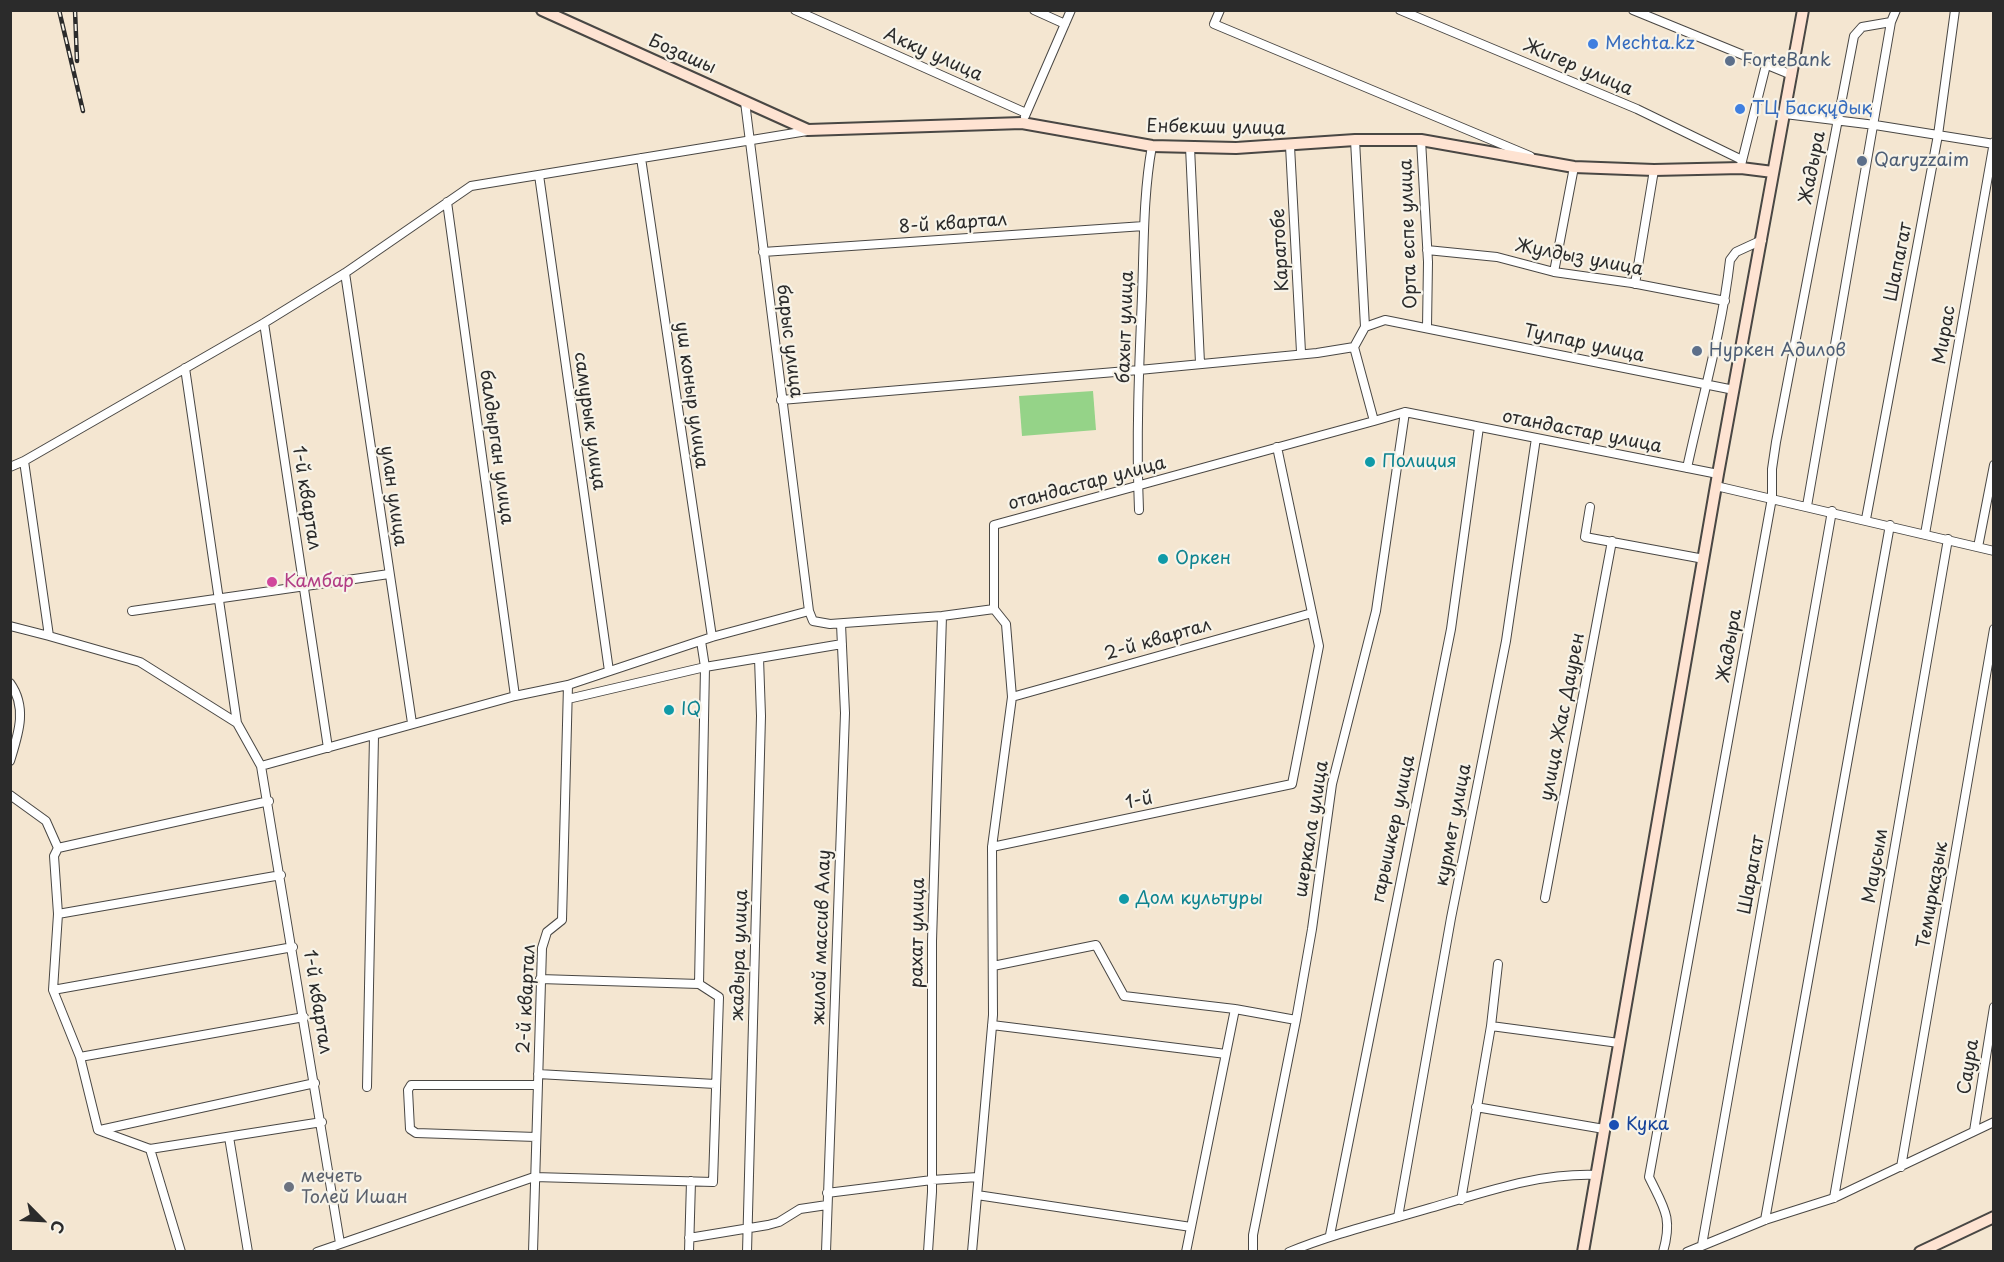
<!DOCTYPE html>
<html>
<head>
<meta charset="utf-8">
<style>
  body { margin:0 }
  #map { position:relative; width:2004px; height:1262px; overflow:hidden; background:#f4e6d1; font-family:"Playpen Sans",sans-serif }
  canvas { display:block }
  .frame { position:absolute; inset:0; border:12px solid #2b2b2b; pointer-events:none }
  .north { position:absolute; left:12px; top:1190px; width:60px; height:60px; -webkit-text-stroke:4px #f7f3e8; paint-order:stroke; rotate:114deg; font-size:16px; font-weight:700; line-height:24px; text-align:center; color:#2b2b2b }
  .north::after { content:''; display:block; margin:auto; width:21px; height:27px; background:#2b2b2b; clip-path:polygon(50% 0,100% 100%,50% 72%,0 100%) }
</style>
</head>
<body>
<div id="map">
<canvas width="2004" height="1262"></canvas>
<div class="frame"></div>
<div class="north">С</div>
</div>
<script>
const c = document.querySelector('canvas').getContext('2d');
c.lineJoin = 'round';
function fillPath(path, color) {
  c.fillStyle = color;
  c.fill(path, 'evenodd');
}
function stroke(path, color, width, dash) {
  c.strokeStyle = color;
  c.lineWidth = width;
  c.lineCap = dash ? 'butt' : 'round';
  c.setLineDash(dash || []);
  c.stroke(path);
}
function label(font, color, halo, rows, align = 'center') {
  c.font = font + ' "Playpen Sans",sans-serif';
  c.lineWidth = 4.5;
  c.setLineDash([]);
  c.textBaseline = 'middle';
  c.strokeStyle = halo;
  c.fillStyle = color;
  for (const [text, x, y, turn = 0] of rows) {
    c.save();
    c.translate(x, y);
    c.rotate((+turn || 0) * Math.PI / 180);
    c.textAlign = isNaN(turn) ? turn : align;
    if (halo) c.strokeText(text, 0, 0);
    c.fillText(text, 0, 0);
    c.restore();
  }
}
const green = new Path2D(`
  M1093,391l3,39 -74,6 -3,-40z`);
const street = new Path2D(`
  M795,10l231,103
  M1034,10l31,14
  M1220,10l-6,14 316,132
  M1400,10l237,99 105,51
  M1633,10l159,65
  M1785,114l90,11 119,19
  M1025,116l46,-106
  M1355,140l10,187
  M1421,140l7,122 -1,65
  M1290,146l11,206
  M1190,147l10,216
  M641,158l71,479
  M1741,165l25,-100
  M539,175l70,496
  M447,202l68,494
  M1427,250l70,7 57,15 78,11 93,18
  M763,252l381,-26
  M1554,272l20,-105
  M345,273l67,450
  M1635,284l19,-114
  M264,323l64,425
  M185,368l52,355
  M781,400l358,-30 178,-17 37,-6
  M10,467l14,-6
  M1687,468c15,-70 35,-137 43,-208l6,-8 26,-12
  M1718,474l-313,-62 -31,9 -20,-74 11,-20 20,-7 349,70
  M1716,486l278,65
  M1807,506l84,-484
  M1590,507l-5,30 119,22
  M1139,510c-3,-72 0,-143 3,-214 2,-50 1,-101 10,-150
  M1866,519l72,-384 17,-125
  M1925,534l69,-392
  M1978,547l16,-82
  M132,611l257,-37
  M809,611l4,10 17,3 112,-8 52,-7v-84l380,-104
  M10,626l39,10
  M10,683c18,25 8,52 0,78
  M1012,697l300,-84
  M568,699l137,-32 54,-9
  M261,766l254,-70 53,-11 144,-48 97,-26 -64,-509
  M10,795l36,26 12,27
  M992,847l300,-63 27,-138 -42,-199
  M1545,898l67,-357
  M58,914l223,-39
  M993,966l103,-21 28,51 111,13 61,11
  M540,979l159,5
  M53,990l240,-43
  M992,1025l234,29
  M1491,1026l128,17
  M80,1057l224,-40
  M538,1074l177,10
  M367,1087l7,-351
  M1476,1107l128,22
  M100,1130l215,-47
  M1974,1131l20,-124
  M229,1137l19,115
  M536,1137l-120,-4 -6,-4 -2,-39 3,-5h127
  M150,1149l172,-27
  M1901,1167l93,-538
  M827,1193l105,-13 46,-3
  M977,1195l214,32
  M1834,1198l114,-659
  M1461,1200l30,-174 7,-62
  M1398,1217l53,-299 55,-277 30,-203
  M1765,1220l125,-695
  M1330,1235l121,-606 28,-202
  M689,1238l79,-13 11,-3 21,-13 27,-4
  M340,1243l-79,-477 -24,-43 -97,-61 -91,-26 -25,-175 240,-138 81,-50 126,-87 336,-55
  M1702,1245l130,-734
  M181,1252l-31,-103 -52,-19 -18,-73 -27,-67 5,-76 -4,-58 4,-8 211,-47
  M317,1252l217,-75 179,5 6,-185 -20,-13 6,-317 -4,-26
  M533,1252l9,-304 5,-16 15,-12 6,-235
  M689,1252l2,-71
  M747,1252l14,-536 -2,-58 83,-14
  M826,1252l19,-539 -4,-89
  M928,1252l4,-60v-251l10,-325
  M972,1252l21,-237 -1,-168 20,-150 -6,-73 -12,-15
  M1186,1252l49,-243
  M1253,1252v-17l43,-215 16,-91 20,-145 44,-173 29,-199
  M1289,1252c46,-19 94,-30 141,-44 56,-16 108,-35 166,-33
  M1663,1252c10,-35 1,-44 -14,-75l123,-679v-29l4,-27 78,-406 8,-9 29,-5 5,-12
  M1687,1252l78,-32 69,-22 160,-76`);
const secondary = new Path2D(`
  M542,10l266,120 214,-7 130,23 84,2 119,-8h66l153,27 80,3 87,-2 32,4
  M1583,1252l135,-778 85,-464
  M1920,1252l74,-35`);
const rail = new Path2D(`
  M59,10l24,101
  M75,10l2,51`);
const markers = [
  [1593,44,6,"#3f7fe0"],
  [1730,61,6,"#5c6f8a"],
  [1740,109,6,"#3f7fe0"],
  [1862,161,6,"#5c6f8a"],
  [1697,351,6,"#5c6f8a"],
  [1370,462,6,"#0f9aa8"],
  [1163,559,6,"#0f9aa8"],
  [272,582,6,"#d1479c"],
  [669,710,6,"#0f9aa8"],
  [1124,899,6,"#0f9aa8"],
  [1614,1125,6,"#1a4fb4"],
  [289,1187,6,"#6b7280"]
];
const shopNames = [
  ["Mechta.kz",1605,44],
  ["ТЦ Басқұдық",1752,109]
];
const streetNames = [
  ["Бозашы",682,55,24],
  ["Акку улица",933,55,24],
  ["Жигер улица",1578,68,23],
  ["Енбекши улица",1216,128,1],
  ["Жадыра",1813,168,-79],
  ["8-й квартал",953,224,-4],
  ["Орта еспе улица",1409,234,-92],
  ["Каратобе",1281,250,-93],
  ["Жулдыз улица",1579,258,11],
  ["Шапагат",1899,262,-79],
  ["бахыт улица",1126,327,-88],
  ["Мирас",1945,335,-80],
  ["барыс улица",789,341,83],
  ["Тулпар улица",1584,344,12],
  ["уш коныр улица",691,395,82],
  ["самурык улица",589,421,82],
  ["отандастар улица",1582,432,11],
  ["балдырган улица",496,447,82],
  ["отандастар улица",1087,484,-15],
  ["улан улица",393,496,82],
  ["1-й квартал",306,498,81],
  ["2-й квартал",1158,640,-16],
  ["Жадыра",1730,646,-80],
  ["улица Жас Даурен",1563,717,-79],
  ["1-й",1139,801,-12],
  ["курмет улица",1454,825,-79],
  ["шеркала улица",1312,829,-81],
  ["гарышкер улица",1394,829,-78],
  ["Маусым",1876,866,-80],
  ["Шарагат",1752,875,-80],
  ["Темирказык",1933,895,-80],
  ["рахат улица",918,933,-89],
  ["жилой массив Алау",822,937,-88],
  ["жадыра улица",740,955,-88],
  ["2-й квартал",527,999,-87],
  ["1-й квартал",317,1002,81],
  ["Саура",1969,1067,-81]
];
const serviceNames = [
  ["ForteBank",1742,61],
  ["Qaryzzaim",1874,161],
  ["Нуркен Адилов",1709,351]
];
const cultureNames = [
  ["Полиция",1382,462],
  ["Оркен",1175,559],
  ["IQ",681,710],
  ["Дом культуры",1136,899]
];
const hotelNames = [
  ["Камбар",284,582]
];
const transitNames = [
  ["Кука",1626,1125]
];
const worshipNames = [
  ["мечеть",301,1177],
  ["Толей Ишан",301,1198]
];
fillPath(green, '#95d388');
stroke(street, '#494744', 10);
stroke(secondary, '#494744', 14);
stroke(street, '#fff', 8);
stroke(secondary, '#fee3d2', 10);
stroke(rail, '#2b2b2b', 4.5);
stroke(rail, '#f7f3e8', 2, [7]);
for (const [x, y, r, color] of markers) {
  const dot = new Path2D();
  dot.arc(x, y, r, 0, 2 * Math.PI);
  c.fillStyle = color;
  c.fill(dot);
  stroke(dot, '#f7f3e8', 2);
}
label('18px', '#366cbe', '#f7f3e8', shopNames, 'left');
label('18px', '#2b2b2b', '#f7f3e8', streetNames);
label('18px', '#4e5e75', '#f7f3e8', serviceNames, 'left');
label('18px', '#0d838f', '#f7f3e8', cultureNames, 'left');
label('18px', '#b23c85', '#f7f3e8', hotelNames, 'left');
label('18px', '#164399', '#f7f3e8', transitNames, 'left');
label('18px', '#5b616d', '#f7f3e8', worshipNames, 'left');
</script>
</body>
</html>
